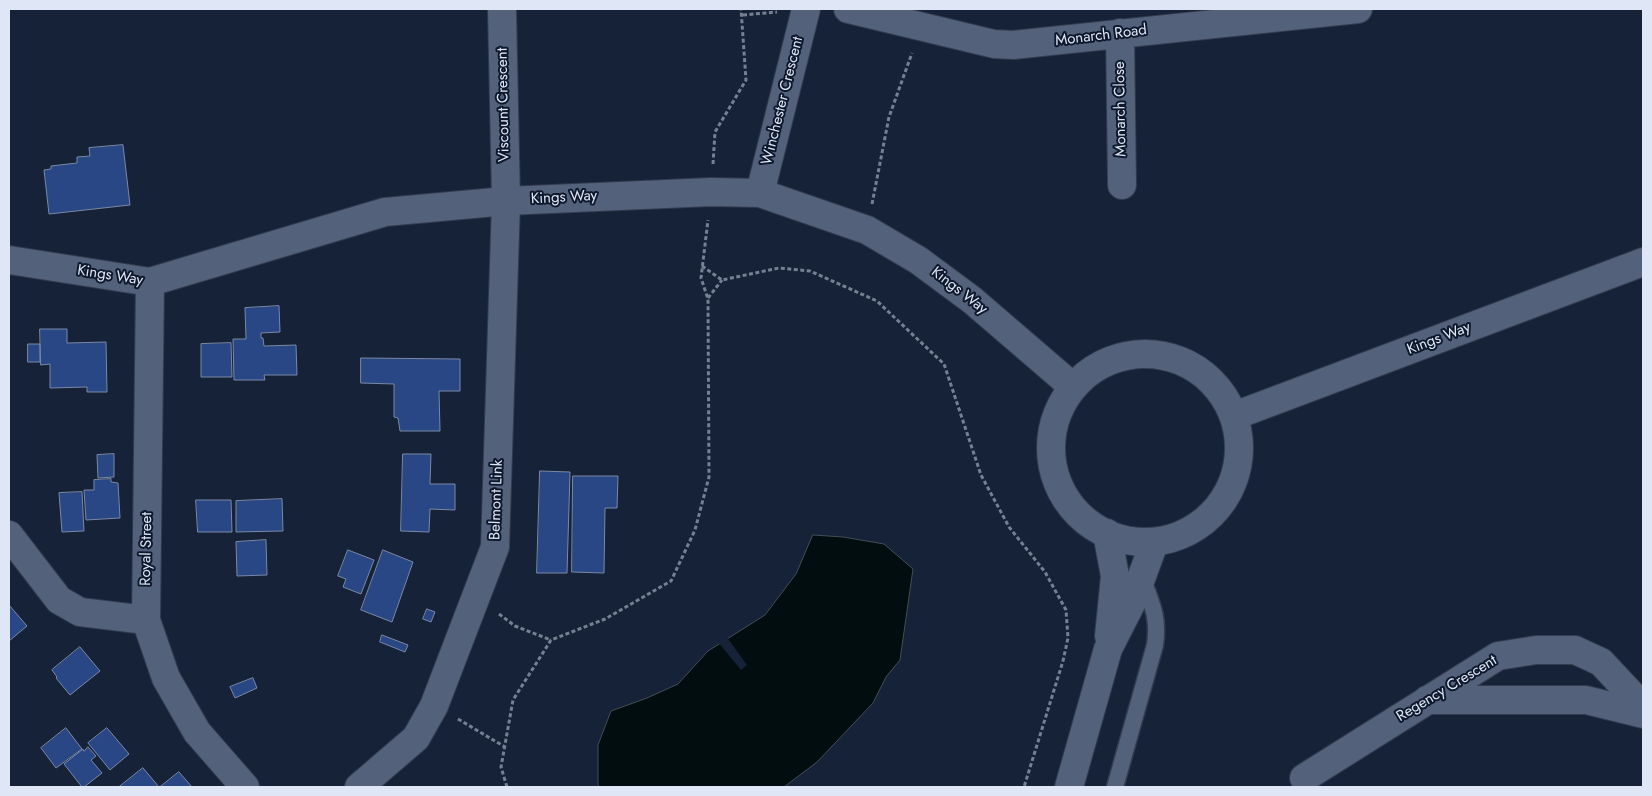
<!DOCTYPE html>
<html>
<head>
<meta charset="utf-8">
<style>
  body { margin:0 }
  #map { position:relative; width:1652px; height:796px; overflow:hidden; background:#162238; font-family:Jost,sans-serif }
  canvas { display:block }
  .frame { position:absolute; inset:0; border:10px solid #dfe7f7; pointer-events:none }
</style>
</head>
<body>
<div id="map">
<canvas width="1652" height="796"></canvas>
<div class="frame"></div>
</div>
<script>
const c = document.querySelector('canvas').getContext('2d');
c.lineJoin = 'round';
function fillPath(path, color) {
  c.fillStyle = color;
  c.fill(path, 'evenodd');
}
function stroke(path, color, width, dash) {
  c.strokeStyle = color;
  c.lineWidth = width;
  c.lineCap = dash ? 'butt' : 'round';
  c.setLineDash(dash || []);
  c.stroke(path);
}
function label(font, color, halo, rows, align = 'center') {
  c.font = font + ' Jost,sans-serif';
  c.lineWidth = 4;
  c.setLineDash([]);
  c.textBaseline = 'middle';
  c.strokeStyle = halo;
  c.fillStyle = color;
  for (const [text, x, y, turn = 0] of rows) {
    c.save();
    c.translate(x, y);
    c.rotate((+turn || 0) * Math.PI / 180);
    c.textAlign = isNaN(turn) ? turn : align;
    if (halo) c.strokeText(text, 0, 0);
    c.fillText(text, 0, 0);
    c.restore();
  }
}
const water = new Path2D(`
  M813,535l30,2 41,7 29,25 -13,91 -14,17 -13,26 -56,59 -33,25h-184l-2,-2v-40l13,-34 36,-13 31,-14 30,-33 57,-36 31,-41z`);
const pier = new Path2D(`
  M726,636l21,29 -6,5 -23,-28z`);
const building = new Path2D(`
  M123,145l7,60 -81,9 -5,-44 7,-1v-3l26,-3v-6l13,-1 -1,-8z
  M279,306l1,26 -19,1v5h2l1,8 32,-1 1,30h-33l1,5h-31l-1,-41h13l-1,-31z
  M40,329h27v14l39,-1 1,50h-20v-5l-37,1v-24l-9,1z
  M231,343l1,34h-31v-33z
  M28,344h12v18h-12z
  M361,358l99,1v32h-21l1,40h-40l-2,-13 -4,-1v-33l-33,-1z
  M114,454v23l-16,1 -1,-23z
  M403,454h28l-1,30h25v26l-25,-1 -1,23 -28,-1z
  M540,471l30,1 -3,101h-30z
  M573,476h45l-1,32h-12l-1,65 -32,-1z
  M111,479v3l7,1 2,35 -34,2 -2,-30h10v-10z
  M82,492l2,39 -22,1 -3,-39z
  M282,499l1,32 -47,1v-31z
  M196,500h35l1,32h-34z
  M266,540l1,35 -30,1 -1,-34z
  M348,550l26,10 -13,34 -18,-7 3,-8 -8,-3z
  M383,550l30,12 -21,60 -31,-12z
  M9,605l18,21 -18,15z
  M427,609l8,3 -4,10 -8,-3z
  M382,635l26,10 -3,7 -25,-10z
  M80,647l20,24 -30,24 -14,-17 1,-1 -5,-7z
  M253,678l4,10 -22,10 -5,-11z
  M66,728l16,21 -26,19 -15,-20z
  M107,728l22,26 -19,16 -22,-27z
  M88,747l8,9 -5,4 11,13 -18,14h-2l-18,-23 19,-15 1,2z
  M143,768l16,19h-40z
  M179,772l13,15h-32z`);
const path = new Path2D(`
  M743,15l34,-3
  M713,164l2,-32 31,-52 -5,-71
  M872,204l17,-87 23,-64
  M702,266l20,14 57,-12 31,3 67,30 67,63 37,111 28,52 36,45 21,38 2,28 -5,23 -39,126
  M708,298l14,-18
  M499,614l16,12 36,14
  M458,719l47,28
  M507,787l-6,-20 12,-67 38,-60 54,-21 66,-38 24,-51 14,-53 -1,-178 -7,-21 7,-58`);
const lane = new Path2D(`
  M1115,787l40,-142c4,-28 -3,-41 -13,-67`);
const street = new Path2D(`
  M848,9l146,35 19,1 345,-36
  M1120,33l2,152
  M760,193l46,-184
  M150,282l-4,338 20,58 31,54 48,55
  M9,535l50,65 21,12 66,8
  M1427,700h159l57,14
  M1304,778l194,-122 38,-6h39l26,12 42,45
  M359,787l57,-49 18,-32 61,-159 11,-346 -4,-192`);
const secondary = new Path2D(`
  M9,260l141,22 235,-70 121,-11 205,-9 49,1 107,37 51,30 54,40 100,86
  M1051 448a94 94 0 1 1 188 0a94 94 0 1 1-188 0Z
  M1234,416l409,-154
  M1107,533l8,43 -6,60
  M1069,787l39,-138 26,-51 20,-55`);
const streetNames = [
  ["Monarch Road",1101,36,-7],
  ["Winchester Crescent",783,101,-76],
  ["Viscount Crescent",504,105,-91],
  ["Monarch Close",1121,109,-91],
  ["Kings Way",564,198,-3],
  ["Kings Way",110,276,9],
  ["Kings Way",959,291,38],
  ["Kings Way",1439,339,-21],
  ["Belmont Link",497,500,-88],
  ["Royal Street",147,549,-89],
  ["Regency Crescent",1447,689,-31]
];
fillPath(water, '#010d0f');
stroke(water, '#444e55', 1);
fillPath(pier, '#162238');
fillPath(building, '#294785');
stroke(building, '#7a89a5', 1);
stroke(lane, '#333b4e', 19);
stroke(street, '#333b4e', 30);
stroke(secondary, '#333b4e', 30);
stroke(path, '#768093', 3, [4, 2.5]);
stroke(lane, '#53617b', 16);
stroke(street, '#53617b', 28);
stroke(secondary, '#53617b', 28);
label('15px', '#dfe7f7', '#0d182d', streetNames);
</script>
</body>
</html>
